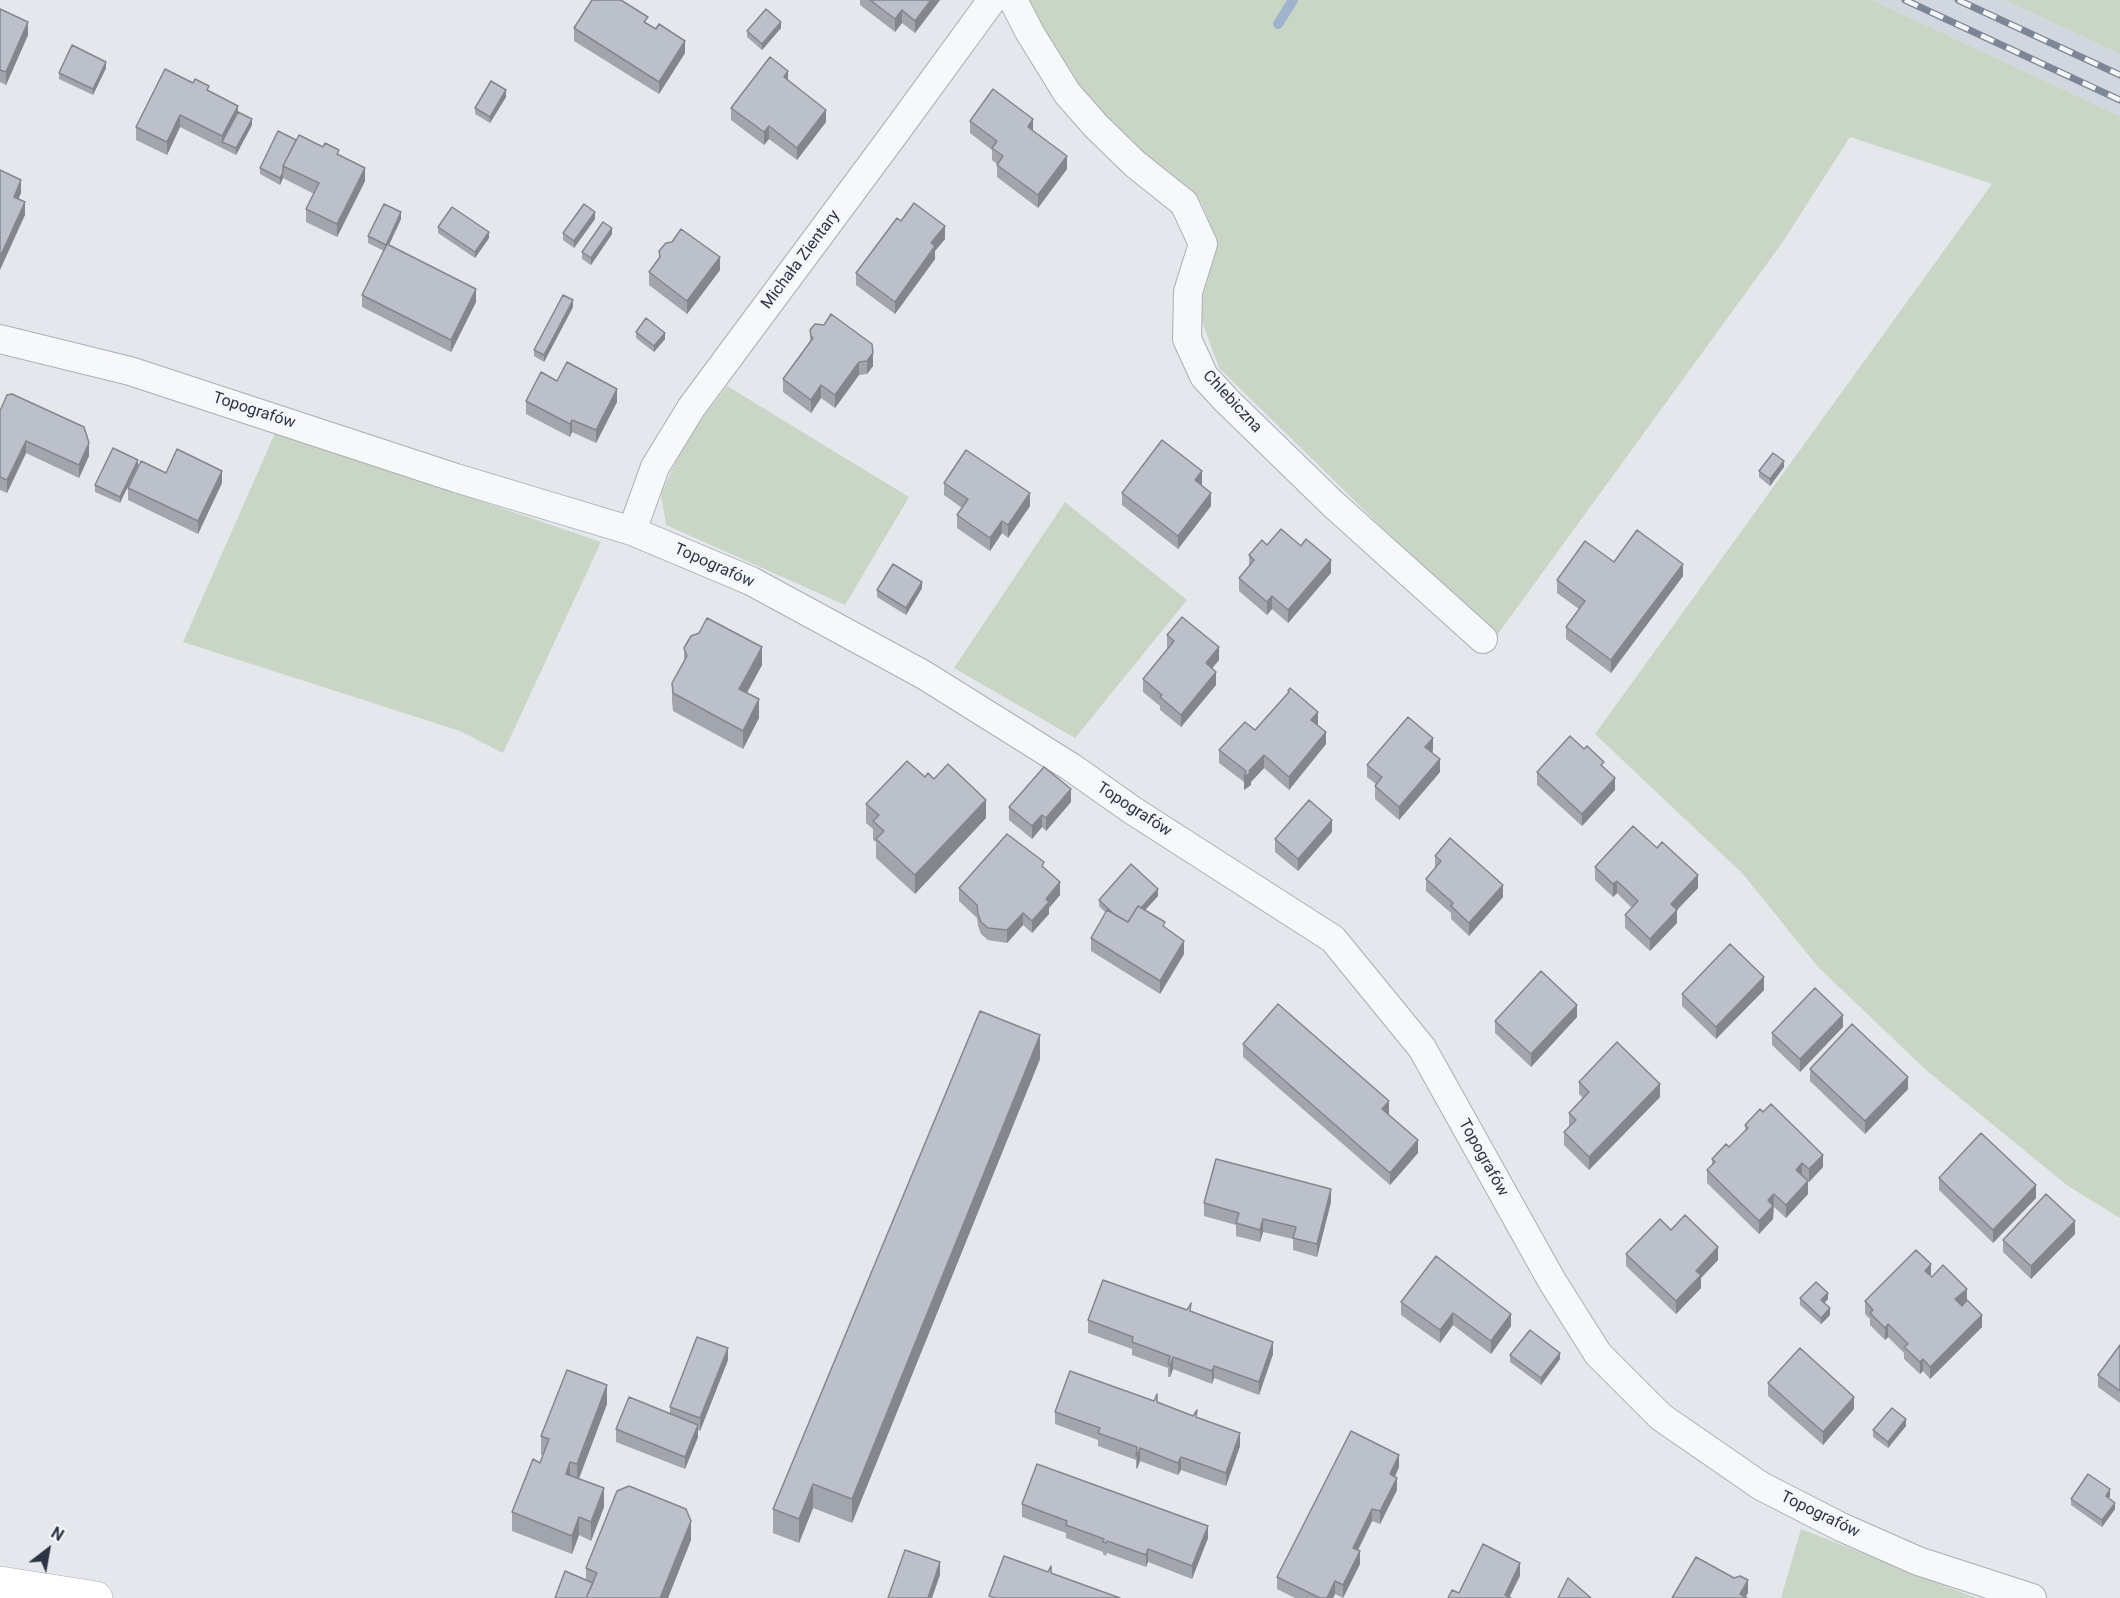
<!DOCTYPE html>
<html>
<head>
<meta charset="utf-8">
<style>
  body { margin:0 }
  #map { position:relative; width:2120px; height:1598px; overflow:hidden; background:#e4e7ec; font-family:Roboto,sans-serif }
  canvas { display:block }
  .north { position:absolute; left:18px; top:1520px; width:60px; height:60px; -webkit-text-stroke:4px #f4f6f9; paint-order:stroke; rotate:31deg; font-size:16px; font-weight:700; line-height:24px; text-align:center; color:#2b3445 }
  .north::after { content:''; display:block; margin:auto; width:21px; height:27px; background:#2b3445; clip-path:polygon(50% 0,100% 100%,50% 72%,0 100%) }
</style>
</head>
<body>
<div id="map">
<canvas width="2120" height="1598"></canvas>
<div class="north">N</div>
</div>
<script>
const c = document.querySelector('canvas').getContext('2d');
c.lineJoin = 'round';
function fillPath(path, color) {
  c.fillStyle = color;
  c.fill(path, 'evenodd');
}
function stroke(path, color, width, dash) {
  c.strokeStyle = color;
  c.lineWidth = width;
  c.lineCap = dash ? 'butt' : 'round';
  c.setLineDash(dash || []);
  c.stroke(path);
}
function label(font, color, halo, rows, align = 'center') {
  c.font = font + ' Roboto,sans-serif';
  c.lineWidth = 6;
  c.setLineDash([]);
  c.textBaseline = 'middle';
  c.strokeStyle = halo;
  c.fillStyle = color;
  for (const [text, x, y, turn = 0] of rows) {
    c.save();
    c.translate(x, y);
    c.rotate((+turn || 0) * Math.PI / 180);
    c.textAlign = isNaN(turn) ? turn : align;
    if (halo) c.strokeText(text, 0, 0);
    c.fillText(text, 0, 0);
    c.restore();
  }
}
const built = new Path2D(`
  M1872,0h132l116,54v62z`);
const green = new Path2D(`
  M1028,0h844l248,116v1102l-52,-32 -142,-116 -108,-103 -75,-93 -148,-140 397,-550 -142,-47 -68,106 -287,395 -276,-270 -20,-55 17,-74 -15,-37 -60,-45 -70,-74z
  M2004,0h116v54z
  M727,386l182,111 -64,108 -179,-80 -5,-31 24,-53z
  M276,431l325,111 -98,211 -43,-22 -277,-89z
  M1065,502l122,98 -112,138 -121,-70z
  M1801,1529l175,69h-195z`);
const stream = new Path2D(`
  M1278,24l15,-24`);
const street = new Path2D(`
  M1013,0l17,33 37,60 29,33 39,38 49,39 19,41 -15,48 -1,47 17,37 22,24 107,104 150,135
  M0,339l130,32 326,107 176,53 119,50 173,94 147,92 61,43 201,129 89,109 130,233 46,73 63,63 100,69 80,41 77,34 114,37
  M632,531l23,-64 36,-59 204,-275 97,-133`);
const secondary = new Path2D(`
  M0,1583l96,15`);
const rail = new Path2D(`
  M1905,0l215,100
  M1958,0l162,75`);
const wall = new Path2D(`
  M860,0h80l-25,33 -13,-10 -7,9 -35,-27z
  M0,9l28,26 -22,50 -6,-3z
  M648,24l8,5 29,24 -26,41 -85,-53v-13z
  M781,28l-19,22 -15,-13v-6z
  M106,68l-13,27 -34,-16v-6z
  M788,81l38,41 -29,38 -28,-21 -5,6 -33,-25v-12z
  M209,91l29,21 14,13 -16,30 -56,-28 -13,28 -31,-15v-13z
  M506,97l-16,26 -15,-9v-6z
  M970,121l63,10 34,38 -29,39 -41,-31v-13l-5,-4v-10l-22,-17z
  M296,140l43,15 26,26 -28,56 -31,-15v-13l8,-15 -31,-16 -3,7 -20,-11v-6z
  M401,219l-12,26 87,57 -25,50 -89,-45v-12l22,-44 -16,-8v-7z
  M595,219l-21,29 -11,-8v-7z
  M901,221l44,18 -10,12v8l-40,55 -39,-29v-12z
  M438,227l51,11 -14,20 -37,-25z
  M612,234l-21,31 -9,-6v-7z
  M659,251l61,19 -33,44 -38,-29v-13l10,-14z
  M573,307l-29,55 -10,-6v-6z
  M824,325l49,41 -6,8 -8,1 -24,33 -14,-10 -10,15 -28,-21v-13l27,-36v-13z
  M636,332l29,7 -11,13 -18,-14z
  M557,381l60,21 -21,41 -24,-11 -2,5 -44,-23v-13z
  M0,411l89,45 -10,22 -53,-25 -19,40 -7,-3z
  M138,460l-18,43 -25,-11v-7z
  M1784,467l-14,19 -11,-9v-6z
  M222,483l-24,51 -70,-34v-12z
  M944,483l86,23 -22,32 -6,-5 -12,18 -33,-23v-13l5,-7 -18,-13z
  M1202,484l-1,1 10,21 -33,43 -56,-44v-12z
  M1267,545l64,28 -43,50 -16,-14 -5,6 -28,-24v-13l10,-12v-11z
  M1614,562l69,14 -72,97 -45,-34v-12l13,-18 -22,-16v-13z
  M922,588l-16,27 -29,-18v-7z
  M1167,635l52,25 -7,8 4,17 -35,42 -21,-17v-4l-17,-14v-13l25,-30 -1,-1z
  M684,648l78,17 -15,28 12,25 -16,31 -70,-38 -1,-9v-19l12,-22z
  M1288,691l30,34 8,19 -37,46 -25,-22 -13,14v3l-7,5v-8l-25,-19v-13l36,-20 33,-37z
  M1433,751l-1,1 8,20 -41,48 -24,-21v-13l1,-2 -9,-7v-12z
  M1604,767l11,23 -33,36 -45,-41v-13z
  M925,777l9,2 52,39 -71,76 -39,-36v-16l-3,-2v-11l-7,-6v-19z
  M1071,802l-25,29 -4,-4 -10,12 -23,-19v-13z
  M1332,832l-34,39 -23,-19v-13z
  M1657,848l41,40 -21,22v13l-27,28 -25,-23v-13l7,-7 -15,-15 -4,4 -18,-17v-13z
  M1435,856l68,41 -34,39 -18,-17v-6l-25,-22v-12l9,-11z
  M1044,868l16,27 -11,13v6l-17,19 -9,-8 -16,18 -19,-3 -7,-6 -3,-8 -1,-8 -18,-17v-13z
  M1158,896l-13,14 20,18 19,26 -24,40 -69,-43v-13l15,-25 -7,-7v-6z
  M1764,990l-48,49 -34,-33v-12z
  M1577,1017l-46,50 -36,-34v-12z
  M1843,1027l-43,45 -28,-27v-12z
  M1243,1044l146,70h-1l30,39 -28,32 -147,-128z
  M1040,1059l-188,464 -39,-15 -14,35 -26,-10v-24z
  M1810,1069l98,20 -43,45 -55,-53z
  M1579,1082l81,15 -71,73 -25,-25v-13l5,-6v-13l14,-15 -4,-4z
  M1745,1125l78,42 -14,15 -7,-6 6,18 -22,24 -12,-11 -1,12 -14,15 -52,-51v-13l5,-5v-6l17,-12 16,-16z
  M1939,1178l97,20 -43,45 -54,-53z
  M1331,1202l-14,55 -24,-7v-11l-30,-7 -3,10 -24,-6v-11l-32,-9v-13z
  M1671,1230l47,30 -17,18v10l-25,26 -50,-48v-12z
  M2075,1234l-44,45 -28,-27v-12z
  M1436,1256l75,70 -20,28 -38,-29 -13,18 -39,-28v-13z
  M1931,1276l36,24 15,27 -52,52 -7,-8 -3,3 -16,-15v-6l-16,-16 -3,3 -15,-15v-6l-5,-5v-13z
  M1800,1298l28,1 -4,4 6,12 -9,9 -21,-19z
  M1191,1311l82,43 -14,41 -45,-17 -2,6 -39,-15 -3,8h-2v-9l-36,-13v-6l-44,-16v-13z
  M2120,1345v58l-22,-16v-12z
  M1510,1355l50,4 -19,26 -31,-23z
  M728,1360l-28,71 -2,-1v7l-13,32 -69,-27v-13l54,-16v-6z
  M1768,1383l86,26 -31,36 -55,-49z
  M1157,1402l40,15 43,29 -14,40 -45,-16 -3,5 -38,-14 -3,8 -1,-1v-8l-38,-14v-6l-43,-16v-12z
  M607,1404l-28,75 25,28 -13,34 -12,-6 -7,19 -60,-23v-19l28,-49 3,-7 -2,-1v-19z
  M1906,1426l-18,22 -15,-11v-7z
  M1399,1467l-4,10 2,13 -17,34 -8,-3 -14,29 2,14 -17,34 -8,-4 -2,4h-38l-18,-9v-12z
  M2110,1496l-1,2 6,11 -13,18 -31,-22v-6z
  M1022,1504l186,34 -16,41 -44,-17 -2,5 -39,-14 -1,3 -3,-2v-2l-37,-14v-5l-44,-16z
  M691,1540l-23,58h-113l31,-18v-12z`);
const shadedWall = new Path2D(`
  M931,0h9l-25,33v-12z
  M902,10v13l-7,9v-13z
  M28,22v13l-22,50v-13z
  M781,22v6l-19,22v-6z
  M685,41v12l-26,41v-12z
  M106,62v6l-13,27v-6z
  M788,71v13l-4,-7z
  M506,90v7l-16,26v-6z
  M238,106v12l-16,24v6v-12z
  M826,110v12l-29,38v-12z
  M180,115v12l-13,28v-13z
  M252,119v6l-16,30v-7z
  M1033,119v13l-5,-5z
  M769,126v13l-5,6v-13z
  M1067,156v13l-29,39v-13z
  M365,168v13l-28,56v-13z
  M283,172v6l-3,7v-7z
  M21,180v13l-7,17v-13z
  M25,202v13l-25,55v-13z
  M401,212v7l-15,32v-6z
  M595,212v7l-21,29v-7z
  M945,226v13l-10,12v8l-40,55v-12l36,-59z
  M612,228v6l-21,31v-7z
  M489,232v6l-14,20v-6z
  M720,257v13l-33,44v-13z
  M476,289v13l-25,50v-12z
  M573,300v7l-29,55v-7z
  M665,333v6l-11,13v-6z
  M873,353v13l-6,8v-13z
  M859,362v13l-24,33v-13z
  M821,385v13l-10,15v-13z
  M617,389v13l-21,41v-13z
  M572,420v12l-2,5v-13z
  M26,441v12l-19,40v-13z
  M89,443v13l-10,22v-13z
  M138,460v6l-18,37v-6z
  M1784,461v6l-14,19v-7z
  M222,471v12l-24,51v-13z
  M1202,471v13l-7,9v-13z
  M1030,493v13l-22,32v-13z
  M1211,493v13l-33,43v-13z
  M1002,521v12l-12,18v-13z
  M1331,560v13l-43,50v-13z
  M1683,564v12l-72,97v-13z
  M922,582v6l-16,27v-7z
  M1272,596v13l-5,6v-13z
  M762,647v18l-23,42v-18z
  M1219,647v13l-13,16v-13z
  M1216,672v13l-35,42v-12z
  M759,699v19l-16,31v-18z
  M1318,712v13l-7,-5z
  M1326,732v12l-37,46v-13z
  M1433,738v13l-8,8v-12z
  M1264,755v13l-13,14v3l-7,5v-13z
  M1440,759v13l-41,48v-13z
  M1615,778v12l-33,36v-12z
  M1071,789v13l-25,29v-13z
  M986,800v18l-71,76v-19z
  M1042,815v12l-10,12v-13z
  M1332,820v12l-34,39v-12z
  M1698,875v13l-21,22v13l-27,28v-12l21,-35z
  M1617,881v12l-4,4v-13z
  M1060,882v13l-11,13v6l-17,19v-12l14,-22z
  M1503,885v12l-34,39v-13z
  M1158,889v7l-32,35v-6z
  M1023,913v12l-16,18v-13z
  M1184,941v13l-24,40v-13z
  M1764,977v13l-48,49v-12z
  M1577,1005v12l-46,50v-13z
  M1843,1015v12l-43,45v-13z
  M1040,1035v24l-188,464v-24z
  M1908,1077v12l-43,45v-13z
  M1660,1084v13l-71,73v-13z
  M1389,1101v13l-7,8v-13z
  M1418,1140v13l-28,32v-12z
  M1823,1155v12l-14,15v-13z
  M1802,1163v13l-6,-6z
  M1808,1181v13l-22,24v-13z
  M2036,1185v13l-43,45v-13z
  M1331,1189v13l-14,55v-13z
  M1774,1194l-1,25 -14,15v-13l9,-21z
  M1263,1219v13l-3,10v-12z
  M2075,1221v13l-44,45v-13z
  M1718,1247v13l-17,18v10l-25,26v-13l20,-30z
  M1931,1264v13l-6,-6z
  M1967,1289v12l-12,11v-13z
  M1828,1293v6l-7,7v-6z
  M1830,1308v7l-9,9v-6z
  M1453,1313v12l-13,18v-13z
  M1511,1314v12l-20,28v-13z
  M1982,1315v12l-52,52v-12z
  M1888,1324v13l-3,3v-12z
  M1273,1342v12l-14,41v-13z
  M728,1348v12l-28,71v-13z
  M1560,1353v6l-19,26v-7z
  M1173,1357v12l-3,8v-12z
  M1923,1359v12l-3,3v-12z
  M1214,1366v12l-2,6v-13z
  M607,1385v19l-30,79v-19z
  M1854,1397v12l-31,36v-13z
  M1906,1419v7l-18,22v-6z
  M698,1425v12l-13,32v-12z
  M1240,1433v13l-14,40v-13z
  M1140,1448v13l-3,8v-13z
  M1399,1455v12l-9,20v-13z
  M1181,1457v13l-3,5v-12z
  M570,1462v19l-4,-7z
  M1397,1478v12l-17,34v-13z
  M813,1484v24l-14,35v-24z
  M604,1488v19l-13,34v-19z
  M2110,1489v7l-4,7v-7z
  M2115,1503v6l-13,18v-7z
  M1372,1509v12l-19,39v-12z
  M579,1517v18l-7,19v-18z
  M691,1521v19l-23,58h-8z
  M1208,1526v12l-16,41v-13z
  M1148,1549v13l-2,5v-12z
  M1360,1551v13l-17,34v-13z
  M940,1562v13l-8,23h-4z
  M1520,1563v13l-11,22 -4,-3z
  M1748,1580v13l-3,5 -5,-4z
  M1335,1581v13l-2,4h-6z`);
const building = new Path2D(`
  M592,0h29l27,17 -4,5 12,7 3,-5 26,17 -26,41 -85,-54z
  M870,0h61l-16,21 -13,-11 -7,9z
  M0,9l28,13 -22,50 -6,-2z
  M766,9l15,13 -19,22 -15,-13z
  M72,45l34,17 -13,27 -34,-16z
  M770,57l18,14 -4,6 42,33 -29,38 -28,-22 -5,6 -33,-24z
  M165,69l28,14 2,-4 14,7 -2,4 31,16 -16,30 -42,-21 -13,27 -31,-15z
  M491,81l15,9 -16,27 -15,-9z
  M993,89l40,30 -5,8 39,29 -29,39 -41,-30 6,-9 -11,-8 5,-7 -27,-20z
  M238,112l14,7 -16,29 -14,-6z
  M278,131l18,9 -13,26v6l-3,6 -20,-10z
  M299,135l24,12 2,-4 14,7 -2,4 28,14 -28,56 -31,-15 13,-26 -36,-17z
  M0,170l21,10 -7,17 11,5 -25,55z
  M914,203l31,23 -14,17 4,3 -40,56 -39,-29 41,-55 4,3z
  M384,204l17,8 -15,33 -18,-9z
  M584,204l11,8 -21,29 -11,-8z
  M452,207l37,25 -14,20 -37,-25z
  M603,222l9,6 -21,30 -9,-6z
  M681,229l39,28 -33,44 -38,-29 11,-15 -1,-6 7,-8 6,-1z
  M387,244l89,45 -25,51 -89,-45z
  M563,295l10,5 -29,55 -10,-5z
  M831,314l41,30 1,9 -6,8 -8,1 -24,33 -14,-10 -10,15 -28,-21 30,-41 -2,-2 -1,-6 5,-6 9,1z
  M646,318l19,15 -11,13 -18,-14z
  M567,362l50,27 -21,41 -24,-10 -2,4 -44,-23 15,-29 16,9z
  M12,394l72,33 5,16 -10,22 -53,-24 -19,39 -7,-3v-66l7,-16z
  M1162,440l40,31 -7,9 16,13 -33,43 -56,-43z
  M113,448l25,12 -18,37 -25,-12z
  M177,449l45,22 -24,50 -70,-33 13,-27 25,12z
  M966,450l64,43 -22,32 -6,-4 -12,17 -33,-23 11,-16 -24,-16z
  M1773,453l11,8 -14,18 -11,-8z
  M1281,529l20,17 5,-7 25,21 -43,50 -16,-14 -5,6 -28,-24 15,-18 -5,-5 13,-15 5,5z
  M1637,530l46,34 -72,96 -45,-33 19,-26 -28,-21 28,-39 29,21z
  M893,564l29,18 -16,26 -29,-18z
  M1182,617l37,30 -13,16 10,9 -35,43 -21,-18 2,-2 -19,-16 31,-38 -7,-6z
  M707,618l55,29 -23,42 20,10 -16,32 -70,-38 -1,-10 15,-27 -3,-8 7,-12 8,-3z
  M1290,688l28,24 -7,8 15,12 -37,45 -25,-22 -15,16 2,1 -7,5 2,-6 -27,-21 26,-28 10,8 34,-38 -1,-1z
  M1408,717l25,21 -8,9 15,12 -41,48 -24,-21 7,-9 -15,-12z
  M1570,736l14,13 3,-3 17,16 -3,3 14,13 -33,36 -45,-42z
  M907,761l18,16 3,-4 6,6 14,-15 38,36 -71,75 -39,-36 8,-8 -11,-10 6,-6 -13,-11z
  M1044,767l27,22 -25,29 -4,-3 -10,11 -23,-19z
  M1309,800l23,20 -34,39 -23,-20z
  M1633,826l24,22 5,-6 36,33 -27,29 6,6 -27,29 -25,-24 13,-14 -21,-20 -4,3 -18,-17z
  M1007,834l37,28 -2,4 18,16 -14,17 3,3 -17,19 -9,-8 -16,17 -19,-2 -7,-6 -3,-8 -1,-9 -18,-17z
  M1450,838l53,47 -34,38 -18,-17 2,-3 -27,-24 15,-18 -6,-5z
  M1131,864l27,25 -17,19 -3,-2 -10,16 -13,-7 -16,-15z
  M1138,906l27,16 -2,4 21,15 -24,40 -69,-43 16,-28 21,12z
  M1730,944l34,33 -48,50 -34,-33z
  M1541,971l36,34 -46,49 -36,-33z
  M1815,988l28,27 -43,44 -28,-26z
  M1278,1004l111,97 -7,8 36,31 -28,33 -147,-129z
  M980,1011l60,24 -188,464 -39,-15 -14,35 -26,-10z
  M1852,1024l56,53 -43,44 -55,-52z
  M1617,1042l43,42 -71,73 -25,-25 12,-12 -7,-7 20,-21 -10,-10z
  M1771,1104l52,51 -14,14 -7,-6 -6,7 12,11 -22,24 -12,-11 -6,6 5,6 -14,15 -52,-51 8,-8 -3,-3 14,-15 3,3 19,-19 -3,-3 15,-16 3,3z
  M1981,1133l55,52 -43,45 -54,-52z
  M1216,1159l115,30 -14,55 -24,-6 3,-11 -33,-8 -3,11 -24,-7 3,-10 -35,-10z
  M2046,1194l29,27 -44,45 -28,-26z
  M1685,1215l33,32 -22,24 5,4 -25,26 -50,-47 34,-35 11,11z
  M1916,1250l15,14 -6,7 7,6 11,-12 24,24 -12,10 7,7 5,-6 15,15 -52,52 -7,-8 -3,3 -16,-15 4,-3 -20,-20 -3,4 -15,-15 3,-3 -8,-9z
  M1436,1256l75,58 -20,27 -38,-28 -13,17 -39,-28z
  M1103,1280l84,30 4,-7 -1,8 83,31 -14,40 -45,-16 -2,5 -39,-14 -3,8 -2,-1 2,-8 -38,-14 1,-5 -45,-17z
  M1816,1282l12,11 -7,7 9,8 -9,10 -21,-20z
  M1530,1330l30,23 -19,25 -31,-23z
  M697,1337l31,11 -28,70 -30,-11z
  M2120,1345v46l-22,-16z
  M1800,1348l54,49 -31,35 -55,-49z
  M567,1370l40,15 -30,79 -7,-2 -4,12 38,14 -13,34 -12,-5 -7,19 -60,-24 21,-53 7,4 9,-24 -8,-3z
  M1070,1371l84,30 3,-7v8l36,14 4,-6 -1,7 44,16 -14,40 -45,-16 -3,6 -38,-15 -3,8h-1l1,-9 -39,-14 2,-5 -45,-16z
  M629,1397l69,28 -13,32 -69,-28z
  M1892,1408l14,11 -18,23 -15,-12z
  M1351,1431l48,24 -9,19 7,4 -17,33 -8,-2 -19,39 7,3 -17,34 -8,-4 -8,17h-7l-43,-21z
  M1037,1464l171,62 -16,40 -44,-17 -2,6 -39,-14 -1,2 -3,-1 1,-3 -38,-14 1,-4 -45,-17z
  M2088,1474l22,15 -4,7 9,7 -13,17 -31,-21z
  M629,1486l57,23 5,12 -31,77h-74l11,-25 -11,-5 31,-77z
  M1483,1544l37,19 -15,32 6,3h-63l4,-8 7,3z
  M905,1550l35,12 -12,36h-40z
  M1004,1556l44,16 3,-6v7l69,25h-125l-6,-2z
  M1696,1557l38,21 6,-2 8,4 -8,14 7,4h-75z
  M565,1571l28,12 -7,15h-31z
  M1568,1578l23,20h-33z`);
const streetNames = [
  ["Michała Zientary",801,260,-53],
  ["Chlebiczna",1232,402,47],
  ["Topografów",254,411,18],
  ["Topografów",714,566,24],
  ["Topografów",1134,810,33],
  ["Topografów",1483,1158,61],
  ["Topografów",1820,1515,26]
];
fillPath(built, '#d2d6de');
fillPath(green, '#c9d6c5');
stroke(stream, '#9fb4cc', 10);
stroke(street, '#a9aeb7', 30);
stroke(secondary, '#a9aeb7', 34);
stroke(street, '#f7f8fa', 28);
stroke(secondary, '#fff', 33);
stroke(rail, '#7d8696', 7);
stroke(rail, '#f4f6f9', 4.5, [14]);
fillPath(wall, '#a1a5ae');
fillPath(shadedWall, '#83868d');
fillPath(building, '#bbc0ca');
stroke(building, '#83868d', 1.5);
label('16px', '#2b3445', '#f4f6f9', streetNames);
</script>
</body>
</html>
